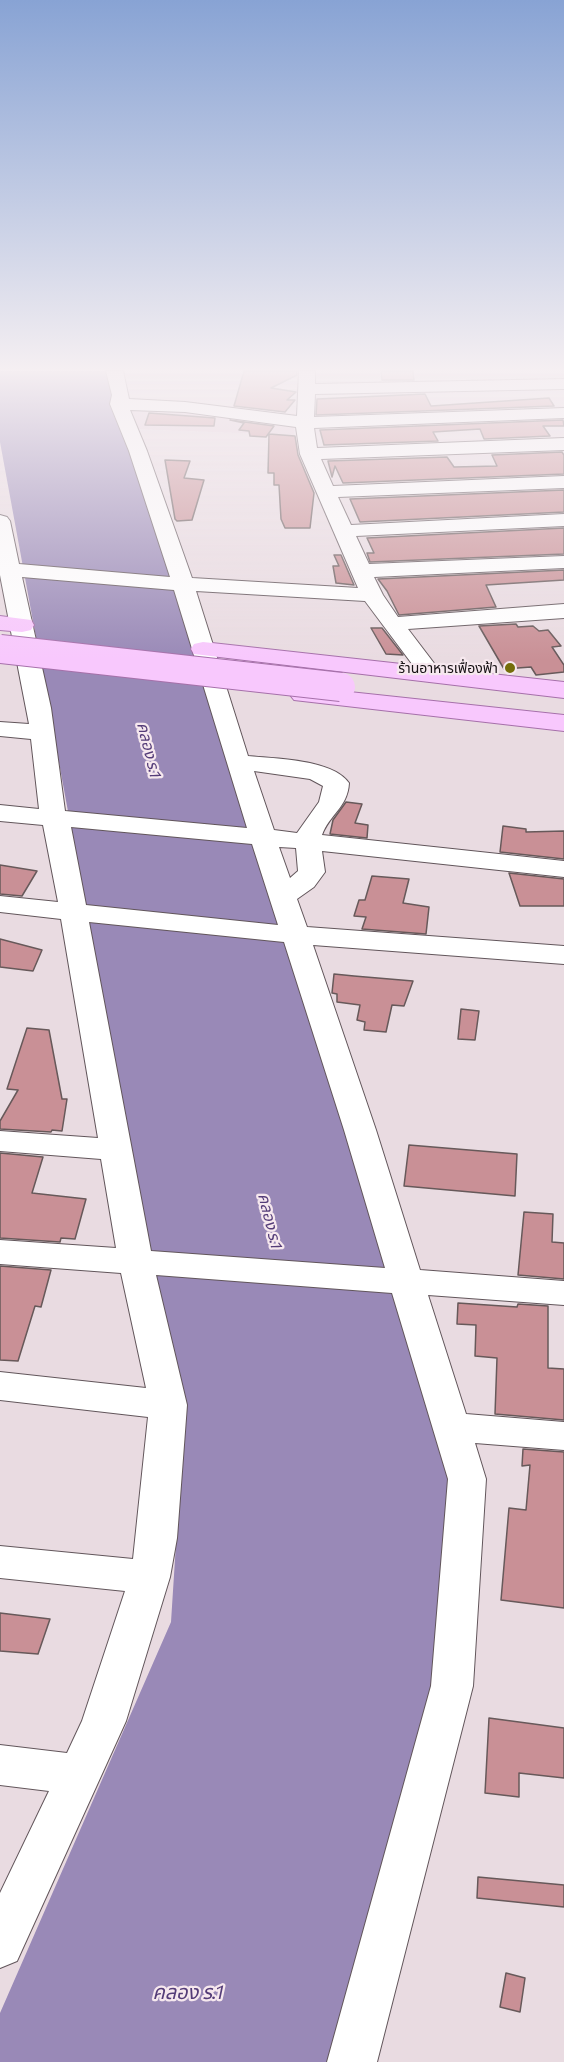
<!DOCTYPE html>
<html>
<head>
<meta charset="utf-8">
<style>
  body { margin:0 }
  canvas { display:block; background:#e9dbe1 }
</style>
</head>
<body>
<canvas width="564" height="2062"></canvas>
<script>
const c = document.querySelector('canvas').getContext('2d');
c.lineJoin = 'round';
function fillPath(path, color) {
  c.fillStyle = color;
  c.fill(path, 'evenodd');
}
function stroke(path, color, width, dash) {
  c.strokeStyle = color;
  c.lineWidth = width;
  c.lineCap = dash ? 'butt' : 'round';
  c.setLineDash(dash || []);
  c.stroke(path);
}
function label(font, color, halo, rows, align = 'center') {
  c.font = font + ' Commissioner,"Noto Sans Thai",sans-serif';
  c.lineWidth = 4.5;
  c.setLineDash([]);
  c.textBaseline = 'middle';
  c.strokeStyle = halo;
  c.fillStyle = color;
  for (const [text, x, y, turn = 0] of rows) {
    c.save();
    c.translate(x, y);
    c.rotate((+turn || 0) * Math.PI / 180);
    c.textAlign = isNaN(turn) ? turn : align;
    if (halo) c.strokeText(text, 0, 0);
    c.fillText(text, 0, 0);
    c.restore();
  }
}
const built = new Path2D(`
  M128,399l166,25v11l-157,-6z`);
const water = new Path2D(`
  M0,371h111l345,1098 -12,215 -107,378h-337v-49l171,-391 11,-172 -57,-329 -125,-679z`);
const building = new Path2D(`
  M244,371h53v4l-26,13 25,4 -9,8h8l-10,12 -51,-6z
  M381,371h32l1,9h-32z
  M425,394l6,12 118,-8 5,8 -238,9 1,-16z
  M149,413l66,5 -1,8 -69,-1z
  M230,420l44,6 -8,11 -16,-1 -1,-5 -10,-1 5,-7z
  M563,420l1,6h-21l7,10 -66,3 -4,-10 -47,3 5,9 -114,4 -4,-15z
  M269,434l26,2 3,19 16,38 -4,35h-25l-4,-9 -2,-34h-5v-12h-6z
  M562,452l2,3v19l-221,9 -8,-17 -3,11 -4,-16 119,-4 7,10 43,-1 -5,-11z
  M165,460l25,1 -6,17 20,2 -12,40 -15,1 -2,-2z
  M564,490v22l-204,10 -10,-23z
  M564,528v26l-194,8 -3,-9h7l-7,-15z
  M334,555h7l13,30 -18,-2 -3,-17h6z
  M564,570v10l-78,5 10,22 -97,8 -12,-24 -9,-12z
  M516,624l2,3 15,-1 6,5 9,-1 13,16 -9,1 12,18v7l-28,3 -5,-8 -27,2 -25,-43z
  M371,628h11l21,27 -17,-1z
  M346,802l16,2 -7,19 13,2 -1,13 -37,-4 3,-14z
  M503,826l23,3v3l38,-1v28l-64,-7z
  M0,865l37,6 -15,25 -22,-2z
  M509,873l55,6v27h-44z
  M372,876l37,3 -6,24 26,4 -3,27 -64,-5 4,-12 -12,-1 5,-16h6z
  M0,939l42,11 -9,21 -33,-4z
  M334,974l20,2 59,5 -9,25 -12,-1 -6,27 -22,-2 1,-8 -8,-2 3,-15 -23,-3v-8l-5,-1z
  M461,1009l18,2 -4,29 -17,-1z
  M27,1028l22,2 13,69h5l-5,32 -10,-1 -1,2 -51,-3v-8l18,-31 -11,-1z
  M409,1145l108,9 -2,42 -111,-10z
  M0,1153l43,4 -11,36 54,6 -11,40 -14,-1 -1,4 -60,-4z
  M524,1212l29,2 -1,28 12,1v36l-46,-4z
  M0,1266l51,4 -10,37 -6,-1 -17,55 -18,-1z
  M458,1303l59,4 1,-3 30,2v62l16,1v51l-69,-6 2,-56 -22,-2 1,-31 -19,-1z
  M523,1449l41,3v156l-63,-8 8,-92 17,2 4,-45 -8,1z
  M0,1613l50,6 -12,35 -38,-3z
  M489,1718l75,10v50l-45,-5v24l-34,-4z
  M478,1877l86,8v22l-87,-9z
  M506,1973l19,5 -5,34 -20,-5z`);
const minor = new Path2D(`
  M106,371h17l6,28 56,3 112,14 2,-45h16v13l249,-5v10l-249,5 -1,23 250,-9v10l-250,10 3,20 247,-10v12l-243,9 12,27 231,-10v12l-226,9 13,28 213,-11v12l-208,10 13,28 195,-8v12l-190,9 9,18 15,22 166,-13v14l-156,11 35,46 -3,5 -8,2 -8,-2 -59,-79 -169,-10 52,165c28,3 84,3 101,27 -1,24 -20,32 -27,52l242,26v16l-242,-26 3,21 -11,15 -17,12 10,28 257,19v18l-251,-19 63,185 44,140 144,11v24l-136,-10 38,119 98,8v28l-89,-7 11,36 -13,207 -96,376h-50l104,-376 17,-207 -56,-186 -236,-18 31,130 -10,133 -7,39 -44,144 -109,240 -17,7v-75l49,-102 -49,-6v-40l67,8 15,-32 43,-130 -125,-13v-32l133,13 15,-142 -148,-17v-28l146,16 -25,-115 -121,-9v-24l116,8 -15,-89 -101,-8v-20l98,7 -37,-219 -61,-7v-16l58,6 -15,-77 -43,-4v-16l39,4 -8,-70 -31,-3v-14l29,2 -29,-149v-60l7,2 3,4 9,43 151,13 -41,-126 -19,-47 2,-9zM130,410l55,2 111,15 4,27 58,134 -166,-10 -45,-127zM22,577l152,13 73,238 -182,-17 -14,-103zM254,771l56,8 13,7 -4,16 -22,31 -23,-3zM71,827l181,17 26,81 -192,-20zM279,847l17,1 2,23 -8,7zM89,922l195,20 60,188 41,138 -234,-17z`);
const major = new Path2D(`
  M0,616l31,4 3,5 -3,5 -9,2 -22,-2z
  M203,642l361,40v16l-370,-44 -3,-5 3,-5z
  M303,687l261,28v16l-270,-31 -4,-5 4,-5z`);
const majorBridge = new Path2D(`
  M0,649l341,38`);
const markers = [
  [510,668,6,"#746d0a"]
];
const farPoinames = [
  ["ร้านอาหารเฟื่องฟ้า",498,668]
];
const waterNames = [
  ["คลอง ร.1",149,750,76],
  ["คลอง ร.1",270,1221,76]
];
const nearWaternames = [
  ["คลอง ร.1",188,1992]
];
fillPath(built, '#e4ced9');
fillPath(water, '#9989b7');
fillPath(building, '#c99096');
stroke(building, '#67595a', 1.5);
stroke(minor, '#62565b', 2);
stroke(major, '#a670aa', 2);
fillPath(minor, '#fff');
fillPath(major, '#f8c8fd');
stroke(majorBridge, '#a670aa', 30, []);
stroke(majorBridge, '#f8c8fd', 28);
const sky = c.createLinearGradient(0, 0, 0, 660);
sky.addColorStop(0, '#88a3d4');
sky.addColorStop(0.56, '#f5eff2');
sky.addColorStop(1, '#f5eff200');
c.fillStyle = sky;
c.fillRect(0, 0, 564, 660);
for (const [x, y, r, color] of markers) {
  const dot = new Path2D();
  dot.arc(x, y, r, 0, 2 * Math.PI);
  c.fillStyle = color;
  c.fill(dot);
  stroke(dot, '#f6e8ee', 2);
}
label('14px', '#161114', '#f6e8ee', farPoinames, 'right');
label('italic 16px', '#543c78', '#f6e8ee', waterNames);
label('italic 20px', '#543c78', '#f6e8ee', nearWaternames);
</script>
</body>
</html>
